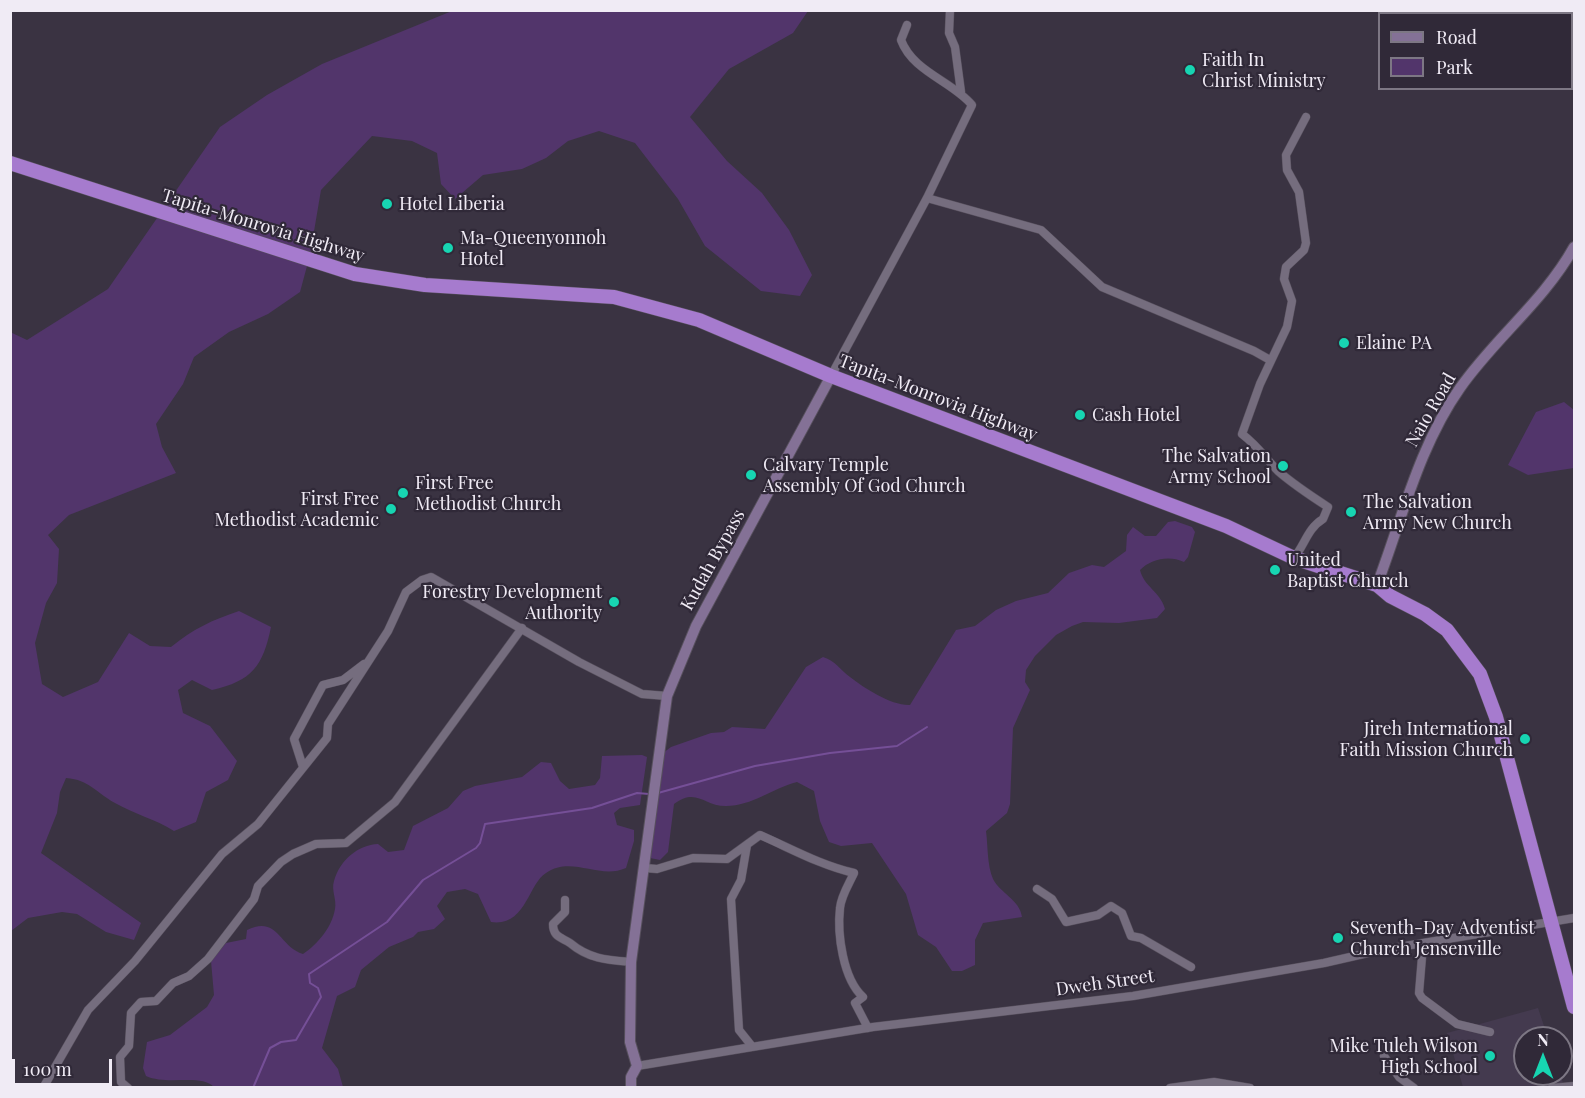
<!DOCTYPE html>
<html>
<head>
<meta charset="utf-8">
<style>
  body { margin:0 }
  #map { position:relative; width:1585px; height:1098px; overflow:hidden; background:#3a3342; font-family:"Playfair Display",serif }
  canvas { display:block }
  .frame { position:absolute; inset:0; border:12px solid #f0ebf5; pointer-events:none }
  .legend { position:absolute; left:1378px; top:12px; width:195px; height:78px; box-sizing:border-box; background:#302938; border:2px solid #7d7784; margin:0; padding:8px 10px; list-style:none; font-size:18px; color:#f0ebf5 }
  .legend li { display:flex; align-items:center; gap:12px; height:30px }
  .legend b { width:30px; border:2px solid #7d7784 }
  .north { position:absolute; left:1513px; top:1026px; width:60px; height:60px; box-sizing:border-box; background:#302938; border:2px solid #7d7784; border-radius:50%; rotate:0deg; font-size:16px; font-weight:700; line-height:24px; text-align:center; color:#f0ebf5 }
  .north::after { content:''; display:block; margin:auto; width:21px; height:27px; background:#17d5b2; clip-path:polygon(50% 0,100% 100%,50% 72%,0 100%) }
  .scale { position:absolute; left:12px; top:1059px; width:100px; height:27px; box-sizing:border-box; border:3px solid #f0ebf5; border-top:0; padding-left:8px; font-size:18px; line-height:21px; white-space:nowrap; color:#f0ebf5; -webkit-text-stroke:4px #302938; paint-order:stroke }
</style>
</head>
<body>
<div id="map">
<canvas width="1585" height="1098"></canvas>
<div class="frame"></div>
<ul class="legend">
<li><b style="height:8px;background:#847196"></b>Road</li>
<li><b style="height:16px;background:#52356b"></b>Park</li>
</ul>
<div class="north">N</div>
<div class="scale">100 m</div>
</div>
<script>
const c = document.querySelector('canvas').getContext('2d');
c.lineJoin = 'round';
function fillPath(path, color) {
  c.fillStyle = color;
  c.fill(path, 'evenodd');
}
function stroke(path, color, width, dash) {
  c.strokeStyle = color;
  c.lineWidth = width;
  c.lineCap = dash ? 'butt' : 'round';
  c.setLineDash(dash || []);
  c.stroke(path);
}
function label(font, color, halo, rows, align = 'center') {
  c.font = font + ' "Playfair Display",serif';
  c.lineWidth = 4.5;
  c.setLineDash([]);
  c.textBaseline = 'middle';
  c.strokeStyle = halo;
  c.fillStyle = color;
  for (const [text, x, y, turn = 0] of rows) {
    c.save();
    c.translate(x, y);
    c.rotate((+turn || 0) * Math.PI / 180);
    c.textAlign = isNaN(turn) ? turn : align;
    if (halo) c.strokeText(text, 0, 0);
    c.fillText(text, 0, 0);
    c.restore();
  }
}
const built = new Path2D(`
  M1538,1008l10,30h-23v36h35l3,9 -15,5 -85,-1 -16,-54z`);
const green = new Path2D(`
  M452,11h356l-15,22 -64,36 -39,48 37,44 35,32 27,37 23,45 -12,21 -39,-5 -56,-45 -27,-47 -43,-56 -36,-12 -31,10 -22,17 -24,11 -39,6 -28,24 -14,-15 -4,-31 -25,-12 -40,-5 -51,54 -11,65 -10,37 -32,22 -39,18 -35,25 -11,27 -27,40 6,23 14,26 -107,42 -21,20 11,14 -2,34 -11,20 -11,40 7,41 21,13 35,-15 31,-49 21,13 21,1c22,-18 41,-27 68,-36l32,16c-8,39 -19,54 -59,63l-20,-10 -14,10 5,23 27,13 27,35 -9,19 -22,12 -10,30 -22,9c-19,-12 -40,-17 -59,-28 -20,-11 -25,-23 -49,-25l-6,14 -3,21 -16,40 100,70 -7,17 -28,-8 -29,-18 -15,-2 -34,6 -17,13 -1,-599 17,8 81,-51 112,-162 47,-32 55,-31z
  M1564,402l10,8v58l-46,7 -20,-10 28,-53z
  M1175,521l17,6 3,5 -7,25 -4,5c-15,-7 -33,-3 -44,8 4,17 20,21 25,39l-8,9 -38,5 -36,-1 -11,4 -16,9 -21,21 -9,14 -1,12 5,8 -17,38 -3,76 -3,9 -21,18c2,15 1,34 7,48 7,14 27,21 29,38l-39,6 -8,17v25l-13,6h-10l-16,-24 -18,-12 -12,-41 -34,-51 -31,3 -12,-4 -9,-21 -6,-30 -17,-9c-24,6 -45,24 -71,24 -23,0 -29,-19 -52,-2l-6,48 -8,8 -10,-2 9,-102 12,-9 40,-14 13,-1 8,-5 33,2 41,-62 17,-10c13,4 16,12 27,20 14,11 42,29 60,28l46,-75 19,-4 21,-16 20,-9 32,-8 21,-20 23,-8 12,2 22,-16 1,-16 6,-8 12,9h11l12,-14z
  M642,755l5,2 -7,48 -20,3 -6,5 3,12 17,5v11l-8,27c-27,12 -54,-13 -80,5 -18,11 -20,54 -55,49l-13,-28 -13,-5 -18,3 -10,14 8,13 -11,10 -16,3 -5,5 -24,10 -28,23 -6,17 -18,9 -15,52 16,21 5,18h-129c-13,-14 -46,-1 -68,-11l-3,-8 4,-26 23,-7 37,-28 7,-12 -3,-34 15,-18 20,-4 1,-9c31,-15 32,17 56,24 15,-10 29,-27 32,-45 2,-9 -4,-19 -1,-28 6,-21 24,-36 44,-37l10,8 16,-2 9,-24 35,-18 15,-17 12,-5 47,-9 19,-15 10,1 9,18 9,8 26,-4 5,-7 2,-22z`);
const stream = new Path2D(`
  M658,793l97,-27 75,-13 67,-7 30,-19
  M253,1088l17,-40 11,-6 15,-2 25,-43 -3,-9 -8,-5 -1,-9 78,-52 36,-42 53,-32 4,-5 5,-19 107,-16 45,-15 12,1`);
const street = new Path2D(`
  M950,10l-1,23 6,14 6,45
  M1557,10l2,4
  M1572,35l2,5
  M927,198l114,32 61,57 152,64 16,9
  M831,376l96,-178 45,-93c-20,-24 -59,-33 -71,-65l6,-15
  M1294,558c11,-14 14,-30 29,-39l5,-12c-17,-11 -34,-22 -50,-36 -13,-13 -19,-24 -36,-37l18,-50 27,-57 5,-26 -8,-22 2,-12 18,-17 2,-7 -7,-51 -12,-22 -1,-15 20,-38
  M303,767l-9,-28 29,-54 20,-5 21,-16
  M747,845l-6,35 -10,19 8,131 12,15
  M645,868l12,1 36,-11 34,1 33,-24c32,14 60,30 94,38 -5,11 -13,23 -14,35 -3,26 3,71 23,89l-8,6 13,25
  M1037,889l15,10 14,23 32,-7 13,-9 11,7 9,23 10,2 50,29
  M565,900v12l-12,12c0,13 8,13 17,19 19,16 37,17 61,19
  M1423,945l-4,48 3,5 35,26 33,8
  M1384,1056l15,21 15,11
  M637,1066l236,-39 260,-31 191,-33 57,-13 193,-32
  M43,1088l45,-78 47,-49 87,-107 36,-30 69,-86 1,-14 60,-93 18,-39 16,-12 9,-3 148,85 63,32 25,2
  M128,1088l-7,-6 -1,-25 9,-11 2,-33 10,-11 15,-1 17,-18 16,-7 19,-17 46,-60 4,-13 23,-24 12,-8 23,-10 30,-1 49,-41 127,-174
  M1170,1088l44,-6 36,6
  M1552,1088l22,-2`);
const secondary = new Path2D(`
  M1377,585c25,-66 42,-139 83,-197 35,-50 84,-87 114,-141
  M631,1088v-11l6,-11 -7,-24 1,-80 36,-266 29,-70 135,-250`);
const highway = new Path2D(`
  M10,163l345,111 70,11 189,12 85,23 132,56 395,150 68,32 83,27 13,11 35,18 22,16 33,44 16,43 78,290`);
const markers = [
  [1190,70,6,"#17d5b2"],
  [387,204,6,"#17d5b2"],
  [448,248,6,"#17d5b2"],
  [1344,343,6,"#17d5b2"],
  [1080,415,6,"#17d5b2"],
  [1283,466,6,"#17d5b2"],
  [751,475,6,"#17d5b2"],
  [403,493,6,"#17d5b2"],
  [391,509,6,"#17d5b2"],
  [1351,512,6,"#17d5b2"],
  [1275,570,6,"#17d5b2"],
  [614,602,6,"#17d5b2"],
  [1525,739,6,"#17d5b2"],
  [1338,938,6,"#17d5b2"],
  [1490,1056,6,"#17d5b2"]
];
const poiNames = [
  ["Faith In",1202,60],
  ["Christ Ministry",1202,81],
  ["Hotel Liberia",399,204],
  ["Ma-Queenyonnoh",460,238],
  ["Hotel",460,259],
  ["Elaine PA",1356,343],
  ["Cash Hotel",1092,415],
  ["The Salvation",1271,456,"right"],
  ["Army School",1271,477,"right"],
  ["Calvary Temple",763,465],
  ["Assembly Of God Church",763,486],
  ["First Free",415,483],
  ["Methodist Church",415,504],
  ["First Free",379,499,"right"],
  ["Methodist Academic",379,520,"right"],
  ["The Salvation",1363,502],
  ["Army New Church",1363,523],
  ["United",1287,560],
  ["Baptist Church",1287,581],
  ["Forestry Development",602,592,"right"],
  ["Authority",602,613,"right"],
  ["Jireh International",1513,729,"right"],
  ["Faith Mission Church",1513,750,"right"],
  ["Seventh-Day Adventist",1350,928],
  ["Church Jensenville",1350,949],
  ["Mike Tuleh Wilson",1478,1046,"right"],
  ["High School",1478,1067,"right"]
];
const streetNames = [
  ["Tapita-Monrovia Highway",263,226,17],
  ["Tapita-Monrovia Highway",938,398,21],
  ["Naio Road",1431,410,-60],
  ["Kudah Bypass",713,560,-61],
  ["Dweh Street",1105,983,-8]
];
fillPath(built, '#443a4f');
fillPath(green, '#52356b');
stroke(stream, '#754f97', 2);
stroke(street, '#57505d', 9);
stroke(secondary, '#57505d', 12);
stroke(highway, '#57505d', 15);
stroke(street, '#756d7e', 8);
stroke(secondary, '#847196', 10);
stroke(highway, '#a67bce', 14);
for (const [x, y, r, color] of markers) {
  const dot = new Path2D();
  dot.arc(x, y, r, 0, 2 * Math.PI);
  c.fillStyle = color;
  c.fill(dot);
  stroke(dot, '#302938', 2);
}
label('18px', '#f0ebf5', '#302938', poiNames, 'left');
label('18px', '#f0ebf5', '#302938', streetNames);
</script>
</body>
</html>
